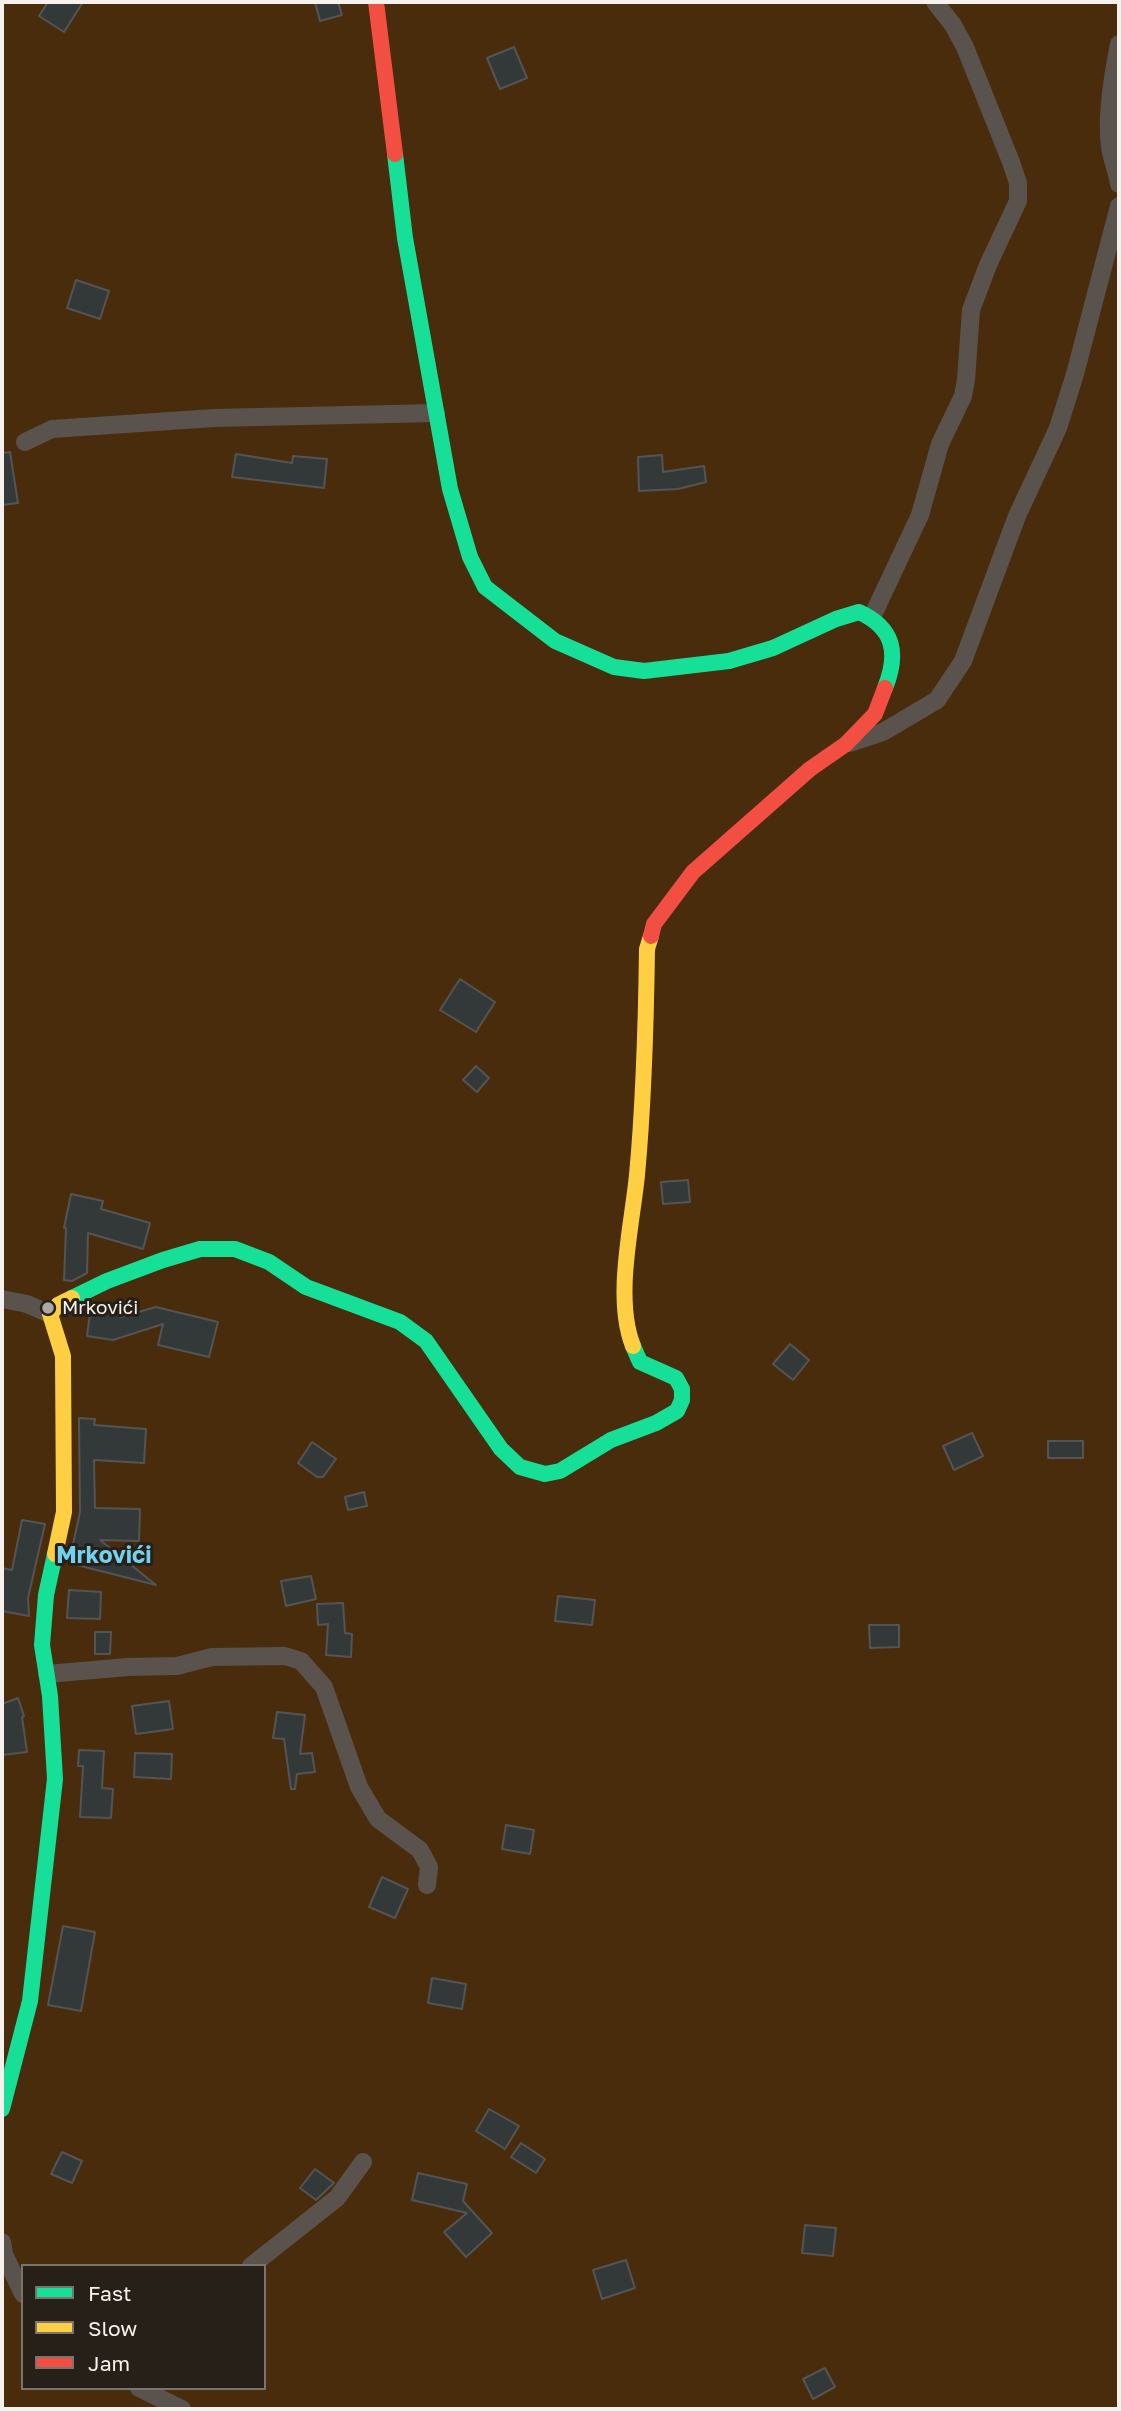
<!DOCTYPE html>
<html>
<head>
<meta charset="utf-8">
<style>
  body { margin:0 }
  #map { position:relative; width:1121px; height:2411px; overflow:hidden; background:#24201c; font-family:"Golos Text",sans-serif }
  canvas { display:block }
  .frame { position:absolute; inset:0; border:4px solid #f6f1ec; pointer-events:none }
  .legend { position:absolute; left:21px; top:2264px; width:245px; height:126px; box-sizing:border-box; background:#272019; border:2px solid #7a746d; margin:0; padding:9px 12px; list-style:none; font-size:21px; color:#f6f1ec }
  .legend li { display:flex; align-items:center; gap:14px; height:35px }
  .legend b { width:35px; border:2px solid #7a746d }
</style>
</head>
<body>
<div id="map">
<canvas width="1121" height="2411"></canvas>
<div class="frame"></div>
<ul class="legend">
<li><b style="height:9px;background:#16e098"></b>Fast</li>
<li><b style="height:9px;background:#ffcf43"></b>Slow</li>
<li><b style="height:9px;background:#f24e42"></b>Jam</li>
</ul>
</div>
<script>
const c = document.querySelector('canvas').getContext('2d');
c.lineJoin = 'round';
function fillPath(path, color) {
  c.fillStyle = color;
  c.fill(path, 'evenodd');
}
function stroke(path, color, width, dash) {
  c.strokeStyle = color;
  c.lineWidth = width;
  c.lineCap = dash ? 'butt' : 'round';
  c.setLineDash(dash || []);
  c.stroke(path);
}
function label(font, color, halo, rows, align = 'center') {
  c.font = font + ' "Golos Text",sans-serif';
  c.lineWidth = 6;
  c.setLineDash([]);
  c.textBaseline = 'middle';
  c.strokeStyle = halo;
  c.fillStyle = color;
  for (const [text, x, y, turn = 0] of rows) {
    c.save();
    c.translate(x, y);
    c.rotate((+turn || 0) * Math.PI / 180);
    c.textAlign = isNaN(turn) ? turn : align;
    if (halo) c.strokeText(text, 0, 0);
    c.fillText(text, 0, 0);
    c.restore();
  }
}
const green = new Path2D(`
  M2,2h1117v2407h-1117zM23,2266h241v122h-241z`);
const building = new Path2D(`
  M48,2h35l-19,30 -25,-16z
  M315,2h23l4,13 -22,6z
  M514,47l13,31 -27,11 -13,-31z
  M76,280l33,11 -9,28 -33,-11z
  M10,452l8,51 -16,2v-52z
  M236,454l56,9 1,-7 34,3 -3,29 -92,-11z
  M662,455l1,17 41,-6 2,16 -28,7 -39,2 -1,-34z
  M460,979l35,23 -19,30 -36,-22z
  M476,1066l13,12 -12,14 -14,-12z
  M688,1180l2,22 -27,2 -2,-22z
  M71,1194l32,7 -2,8 49,14 -7,26 -55,-16 -1,40 -15,8 -8,-1 2,-52h-2z
  M97,1303l26,4 -2,10 35,-10 62,15 -9,35 -51,-12 5,-21 -50,16 -26,-4 4,-30z
  M790,1344l19,16 -16,20 -20,-16z
  M79,1418l16,1 -1,6 52,4 -2,34 -50,-3 1,48 45,1 -1,32 -39,-1 56,45 -87,-22 11,-51z
  M972,1433l11,23 -29,14 -11,-24z
  M1048,1441h35v17h-35z
  M312,1442l24,17 -13,18h-6l-19,-14z
  M364,1492l3,14 -19,4 -3,-13z
  M22,1520l23,4 -17,74 1,18 -27,-5v-43l10,2z
  M311,1576l5,23 -30,7 -5,-25z
  M69,1590l32,2 -1,27 -33,-1z
  M558,1596l37,4 -3,25 -37,-4z
  M343,1603l2,30 7,1 -1,23 -25,-2 2,-31 -10,1 -1,-21z
  M869,1625h30v22l-29,1z
  M95,1632h16l-1,22h-15z
  M18,1698l6,18 -2,1 5,35 -25,3v-51z
  M169,1701l4,28 -37,5 -4,-28z
  M277,1712l28,3 -5,39 12,-1 3,19 -18,2 -2,15h-4l-7,-50 -11,-1z
  M79,1750l25,1 -2,37 11,1 -2,29 -31,-1 3,-51h-5z
  M135,1753l37,1 -1,25 -37,-2z
  M506,1825l28,5 -4,24 -28,-5z
  M382,1877l26,12 -13,29 -26,-11z
  M63,1926l32,6 -14,79 -33,-6z
  M432,1978l34,6 -4,25 -34,-6z
  M489,2109l30,17 -14,23 -29,-18z
  M521,2143l24,16 -9,14 -25,-16z
  M62,2152l20,9 -10,22 -21,-9z
  M315,2169l19,14 -18,17 -16,-12z
  M418,2173l49,11 -4,17 29,32 -26,24 -22,-25 23,-19 -55,-13z
  M805,2225l31,3 -3,28 -31,-3z
  M626,2260l9,28 -33,11 -9,-29z
  M825,2368l10,19 -22,12 -10,-20z`);
const street = new Path2D(`
  M1119,44c-6,30 -13,73 -9,103 2,13 7,24 9,37
  M25,442l27,-13 162,-11 222,-5
  M872,617l48,-102 20,-71 23,-48 3,-16 5,-70 17,-45 30,-64v-18l-7,-21 -46,-115 -12,-22 -18,-23
  M850,743l33,-11 54,-32 26,-39 54,-145 41,-88 17,-54 44,-168
  M2,1299l25,5 23,10
  M47,1674l81,-7 49,-1 35,-9 73,-1 16,5 23,26 35,100 19,32 42,31 9,17 -2,18
  M2,2242l2,12 19,40
  M251,2266l86,-68 26,-36
  M139,2388l43,21`);
const fast = new Path2D(`
  M395,154l10,84 45,251 20,68 15,30 70,54 59,26 30,4 85,-10 44,-13 63,-29 23,-7c35,16 40,41 26,76
  M72,1298l35,-17 56,-21 37,-11h35l34,13 37,25 94,35 26,19 75,108 19,18 25,7 15,-3 51,-31 45,-17 21,-12 5,-11v-11l-6,-11 -36,-16 -7,-16
  M2,2109l28,-108 25,-222 -5,-83 -8,-51 4,-50 9,-41`);
const slow = new Path2D(`
  M633,1346c-19,-48 -1,-120 4,-171 7,-75 9,-151 10,-226l4,-13
  M55,1554l9,-42 -1,-156 -13,-42 8,-9 14,-7`);
const jam = new Path2D(`
  M376,2l19,152
  M651,936l3,-12 39,-52 117,-103 36,-25 29,-30 10,-26`);
const markers = [
  [48,1308,7,"#aca8a3"]
];
const poiNames = [
  ["Mrkovići",62,1308]
];
const quarterNames = [
  ["Mrkovići",104,1556]
];
fillPath(green, '#492c0b');
fillPath(building, '#333939');
stroke(building, '#545454', 2);
stroke(street, '#59524d', 18);
stroke(fast, '#16e098', 16);
stroke(slow, '#ffcf43', 16);
stroke(jam, '#f24e42', 16);
for (const [x, y, r, color] of markers) {
  const dot = new Path2D();
  dot.arc(x, y, r, 0, 2 * Math.PI);
  c.fillStyle = color;
  c.fill(dot);
  stroke(dot, '#272019', 2.5);
}
label('19px', '#f6f1ec', '#272019', poiNames, 'left');
label('bold 23px', '#71d2f0', '#272019', quarterNames);
</script>
</body>
</html>
